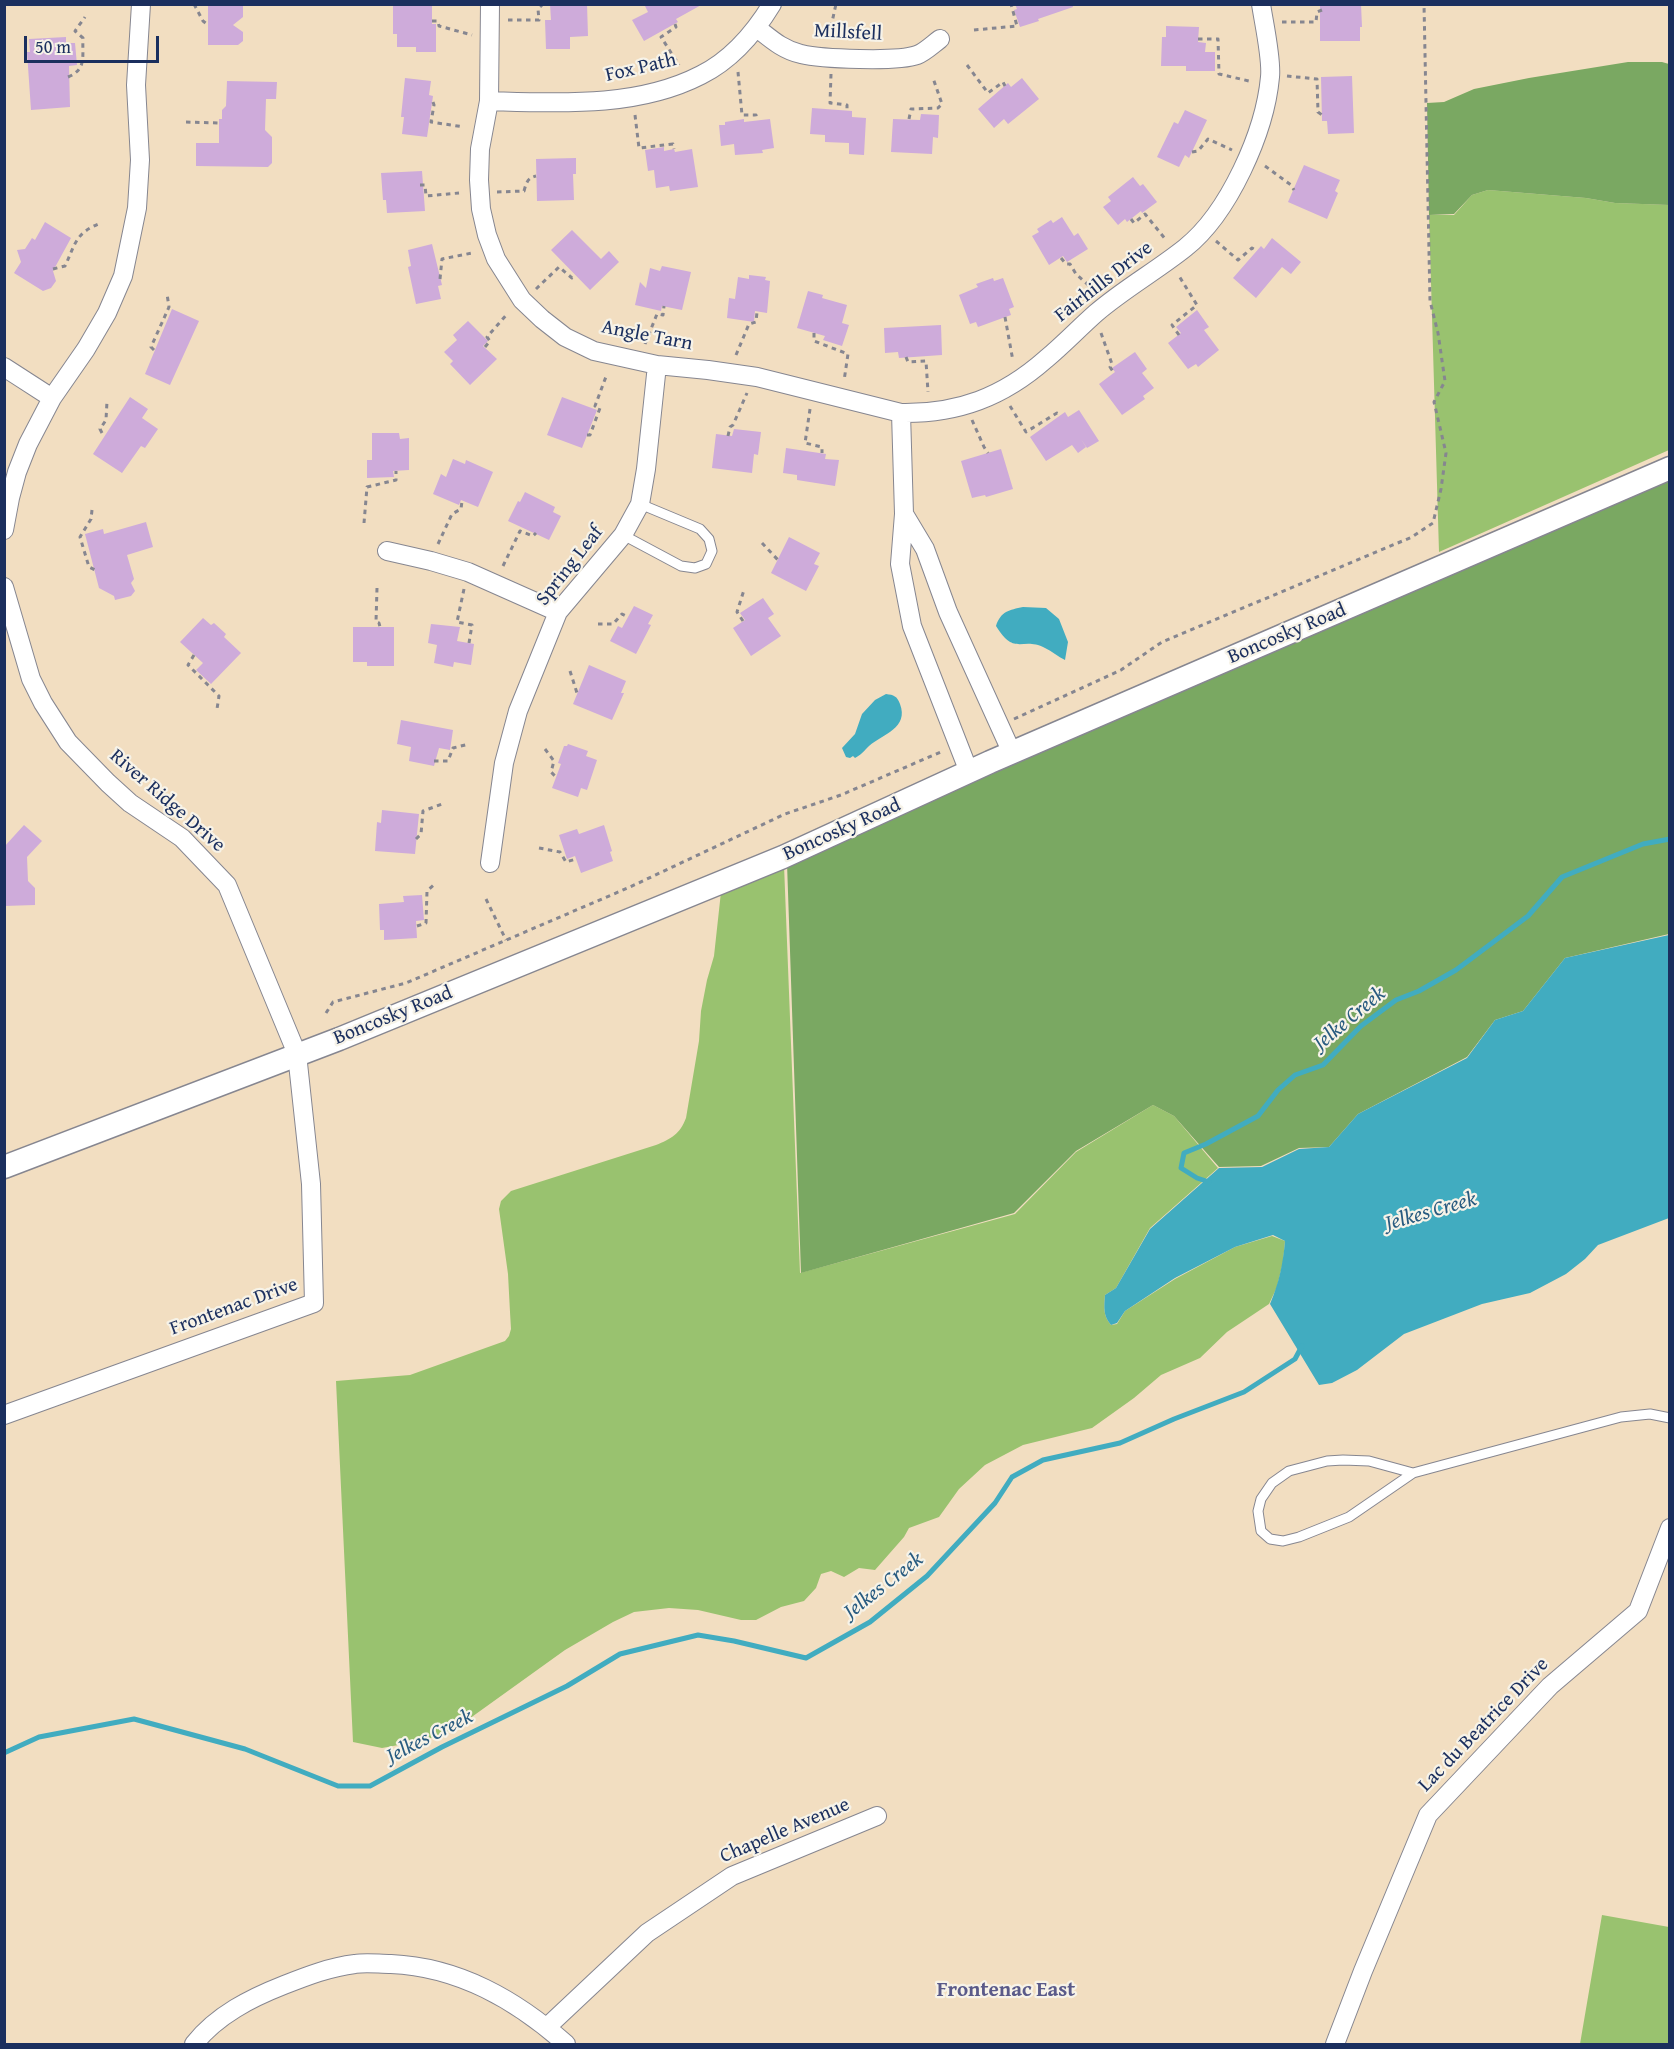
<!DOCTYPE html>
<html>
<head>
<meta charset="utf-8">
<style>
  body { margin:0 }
  #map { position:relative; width:1674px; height:2049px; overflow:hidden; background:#f2dec1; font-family:"Gentium Book Plus",serif }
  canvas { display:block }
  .frame { position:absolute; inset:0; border:6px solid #1b2f5e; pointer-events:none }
  .scale { position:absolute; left:24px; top:36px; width:135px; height:27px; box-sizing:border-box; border:3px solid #1b2f5e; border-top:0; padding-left:8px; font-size:18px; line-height:21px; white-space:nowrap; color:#1b2f5e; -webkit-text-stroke:4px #f7f3e8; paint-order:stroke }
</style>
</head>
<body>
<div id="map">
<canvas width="1674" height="2049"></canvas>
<div class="frame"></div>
<div class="scale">50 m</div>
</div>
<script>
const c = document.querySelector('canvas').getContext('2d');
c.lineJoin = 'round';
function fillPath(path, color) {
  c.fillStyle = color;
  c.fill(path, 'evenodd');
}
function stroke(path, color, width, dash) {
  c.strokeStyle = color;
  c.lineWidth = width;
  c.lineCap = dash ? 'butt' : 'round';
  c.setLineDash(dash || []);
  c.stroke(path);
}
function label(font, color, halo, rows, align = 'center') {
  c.font = font + ' "Gentium Book Plus",serif';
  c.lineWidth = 4.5;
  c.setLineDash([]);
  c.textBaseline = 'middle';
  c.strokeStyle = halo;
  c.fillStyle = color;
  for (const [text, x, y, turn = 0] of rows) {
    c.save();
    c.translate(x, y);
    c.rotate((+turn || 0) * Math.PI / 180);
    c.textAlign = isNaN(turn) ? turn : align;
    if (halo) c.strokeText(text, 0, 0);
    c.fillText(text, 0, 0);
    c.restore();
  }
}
const green = new Path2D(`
  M1488,190l98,8 29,5 55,2 -1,245 -230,102 -10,-337h25l18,-20z
  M784,865l16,408 215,-59 61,-62 77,-47 21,11 44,52 -68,60 -34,60 -11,7c-1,12 -2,21 6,30l6,-1 8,-13 50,-32 60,-32 37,-11 13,5 -2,21 -6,25 -8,17 -42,28 -27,26 -39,17 -27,23 -42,30 -69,17 -38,20 -26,24 -20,28 -30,11 -5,9 -29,33 -16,-2 -15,9 -13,-6 -10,3 -5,14 -12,13 -23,6 -25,13h-15l-43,-10 -29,-2 -35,4 -21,10 -48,28 -110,79 -29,11 -44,8 -29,-6 -17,-361 74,-6 95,-34 4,-5 2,-7 -1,-17 -2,-38 -9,-65 2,-8 10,-10 145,-46c15,-6 24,-11 30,-27l13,-77 2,-30 6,-31 7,-24 7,-64z
  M1602,1915l67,12v117h-89z`);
const forest = new Path2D(`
  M1628,62h34l7,2v141l-54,-2 -29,-5 -98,-8 -16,5 -18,19 -25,1 -2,-112 17,-1 30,-13 55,-11z
  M1669,478v456l-104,24 -42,53 -28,9 -28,37 -109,57 -29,33 -30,1 -38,18 -42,1 -45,-51 -21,-11 -77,46 -62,62 -213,60 -14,-410 651,-286z`);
const water = new Path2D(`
  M1023,607l23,1 13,11 9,23 -3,18c-7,-3 -13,-9 -20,-12 -23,-12 -30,9 -49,-22 5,-15 13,-16 27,-19z
  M886,694c8,1 11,2 14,10 9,24 -17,30 -31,42 -5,5 -8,9 -14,12l-2,-2 -3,2 -4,-1 -4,-9 13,-14 7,-20 13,-14z
  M1669,935v283l-71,27 -13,14 -19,15 -36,19 -48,11 -78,30 -47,36 -25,13 -13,2 -49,-81c9,-21 13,-40 15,-63l-12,-6 -38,12 -60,31 -50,33 -8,12 -6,2c-8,-9 -7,-18 -6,-30l11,-7 34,-59 69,-61 43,-1 37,-18 30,-2 29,-33 109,-56 28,-38 28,-9 42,-53z`);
const stream = new Path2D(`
  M1209,1182l-12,-4 -16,-10 3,-15 22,-9 52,-28 20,-26 17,-15 28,-10 38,-39 35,-26 23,-9 37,-21 72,-54 34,-39 81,-33 27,-5
  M4,1753l35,-16 95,-18 111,30 93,37h32l72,-39 125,-61 53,-32 78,-19 36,6 72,17 64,-36 57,-46 68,-73 17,-26 31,-17 77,-17 54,-24 70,-27 51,-33 7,-13`);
const building = new Path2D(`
  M208,4h35v13l-10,8 10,7v9l-5,4h-30z
  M550,4h37l1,32 -18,1v12h-24l-1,-29h6z
  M644,4h59l-27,15 2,3 -34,19 -12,-21 16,-8z
  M1015,4h57l1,3 -35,12 1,2 -19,6 -6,-17 3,-1z
  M1320,4h41l1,23h-2v14h-40z
  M393,5h39v19h4v28h-20v-5h-19v-13h-4z
  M1166,26l33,1 -1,15 8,1 -1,9h10v19h-29v-5h-25l1,-29h4z
  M66,37v6h9l2,22 -8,1 1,41 -39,3 -4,-58h3l-1,-13z
  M1352,76l2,57 -26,1 -1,-13h-5l-1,-44z
  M405,78l26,3 -2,14 4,1 -6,41 -25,-3 2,-17h-3z
  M1022,78l17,21 -31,25 -4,-5 -10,9 -16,-19 30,-26 3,4z
  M227,81l50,1 -1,17h-10l-1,31 7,7v26l-4,4 -72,-1v-23h23v-24h3v-9l4,-4z
  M812,108l40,3v6l14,1 -2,37 -15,-1v-11l-24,-1v-7l-15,-1z
  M1185,110l22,10 -18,38 -4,-3 -6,12 -22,-10 17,-35 4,2z
  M921,114l18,1 -1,23 -5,-1 -1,17 -41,-2 2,-33 27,1z
  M744,119v3l26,-3 4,29 -12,2 1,3 -28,2 -1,-11 -13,2 -2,-21h6v-3z
  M664,147v4l10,-2 1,3 17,-3 6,38 -28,4 -1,-5 -13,2 -2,-18 -6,1 -3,-21z
  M576,158v16h-3l1,26 -37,1 -1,-42z
  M1304,165l36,15 -5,11 3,2 -11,26 -39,-17z
  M422,171l3,40 -38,2 -1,-13h-3l-2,-27z
  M1133,177l7,9 3,-2 14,18 -15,11 -1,-2 -14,11 -2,-3 -7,6 -15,-18 8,-6 -3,-4z
  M1062,217l12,19 4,-3 10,16 -21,13 -4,-6 -14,9 -17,-29 7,-4 -2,-3 14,-9 2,3z
  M45,222l26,16 -18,33 3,10 -5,7 -8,3 -29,-18 7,-11 -4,-12 8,-1 7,-11 3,2z
  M572,230l29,29 8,-8 10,11 -29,28 -39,-40z
  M1272,238l29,24 -10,12 -9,-7 -26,31 -23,-20 28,-32 3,3z
  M432,244l10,41 -4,1 3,13 -25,5 -8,-37 3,-1 -3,-16z
  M662,266l29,6 -9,38 -20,-4 -1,5 -26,-6 5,-23 6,6 4,-20 10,3z
  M749,275l17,2 -1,3 5,1 -3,32 -12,-2 -1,11 -27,-4 2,-20 6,1 3,-22 11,2z
  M993,278l1,3 9,-3 11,29 -5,2 2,6 -33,12 -2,-5 -6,2 -11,-29 19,-8 -2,-3z
  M808,291l15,4 -1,3 25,7 -5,18 7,2 -7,21 -19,-6 2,-4 -28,-8z
  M172,309l27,12 -29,64 -25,-11z
  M1197,310l12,17 -5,3 15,20 -21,17 -2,-3 -8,5 -20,-26 13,-10 -5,-6z
  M468,321l20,20 -5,5 14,13 -27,26 -20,-21 3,-3 -9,-9 13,-12 -4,-5z
  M941,325l1,30 -43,3 -1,-6 -13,1 -1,-25z
  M1135,352l12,17 -5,4 12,15 -11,8 2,3 -23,16 -23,-31 16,-12 -3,-4z
  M130,397l18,12 -6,9 16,11 -13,19 -4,-2 -19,27 -29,-19z
  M562,397l35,13 -15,38 -35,-13z
  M1079,410l20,31 -12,7 -6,-9 5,8 -8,6 -6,-8 -26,16 -16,-24 35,-25 3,5z
  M734,429l27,3 -3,23 -4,-1 -2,19 -40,-5 4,-34 16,2z
  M372,433h27l1,6 9,-1v32l-16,1 1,6 -27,1v-18h5z
  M786,448l40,6 -1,5 14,1 -4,26 -38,-6v-5l-14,-2z
  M1001,449l12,40 -27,8 -1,-2 -13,3 -11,-37z
  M453,459l12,5 1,-4 27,12 -15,35 -17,-7 -2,5 -26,-11 8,-20 5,3z
  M525,492l30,15 -2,5 8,4 -12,24 -41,-19 10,-20 2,1z
  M146,522l7,25 -26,8 7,24 -3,4 4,8 -4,5 -16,4 -1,-4 -15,-8 -14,-54 18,-5 1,5z
  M789,537l31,16 -6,11 5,2 -13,25 -35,-18z
  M763,598l11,16 -6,4 13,18 -30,20 -18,-28 12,-8 -5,-7z
  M634,606l19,9 -5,9 3,1 -15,29 -26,-13 8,-15 4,2z
  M203,618l8,7 3,-2 12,11 -2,3 17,16 -30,31 -15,-14 7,-7 -23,-21z
  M431,624l29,3 -3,14 17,3 -3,21 -17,-3 -1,5 -19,-4 3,-18 -9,-2z
  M353,627h41v39h-27v-4h-14z
  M589,665l37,16 -5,12h3l-12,27 -39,-16z
  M401,720l52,10 -3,20 -11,-2 -5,18 -25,-5 2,-14 -14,-3z
  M568,744l20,7 -2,5 11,4 -10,30 -6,-2 -3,9 -26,-9 9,-24 -3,-1 6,-17h3z
  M382,810l37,4 -4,40 -40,-3 2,-29 4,1z
  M24,825l18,16 -15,16 1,24 7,7v17l-31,1v-59z
  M604,825l8,26 -2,1 3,9 -32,12 -6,-17 -8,3 -8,-24 18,-6 2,5z
  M422,895l2,25 -8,1 1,17 -33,2v-10h-4l-1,-26 25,-2 -1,-6z`);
const path = new Path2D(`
  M194,4l9,17 5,4
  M508,20h31l-1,-11 5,-5
  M432,21h6l1,5 33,9
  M1282,22h34l1,-10 5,-2
  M675,24l1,3 -15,10 18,28
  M974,30l43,-4 -6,-22
  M829,36l7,-32
  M1198,39h20l1,35 30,7
  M967,65l21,28 15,-11 2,4
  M738,72l4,43h14l1,5
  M831,74l-1,29 17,2v6
  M1287,76l30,3 1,33 4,3
  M68,77c19,-8 14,-20 15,-39l-8,-7 10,-14
  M433,102l1,3 -3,17 33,5
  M635,115l4,33 34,-4 1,5
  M909,119l2,-10 27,-1 4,-4 -9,-26
  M186,122l33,1
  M1192,152l6,-1 10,-12 24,11
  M1265,166l26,19 3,5
  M420,185h5l1,11 33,-3
  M497,192l27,-1c2,-7 3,-13 12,-15
  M1131,219l3,4 11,-9 21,26
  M1216,241l22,19 14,-12 5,3
  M1061,258l5,6h4l6,10 18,16
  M53,269l12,-3c11,-23 10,-33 36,-43
  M440,279l2,-20 30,-6
  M536,289l23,-22 13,11 4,-2
  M1005,317l8,44
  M814,333v8l34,13 -4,27
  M1101,333l11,31 -2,3 4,6
  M1179,335l-7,-10 25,-20 -18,-29
  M645,344l12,-30 6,1 1,-9
  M485,347l5,-6 -3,-4 21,-24
  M154,350l-3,-3 18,-40 -2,-13
  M736,355l13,-31 7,-2 1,-10
  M906,357l2,5 18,-1 2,31
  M1010,406l16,26 31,-19 4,2
  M810,409l-5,34 17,4v6
  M972,420l12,27 4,6
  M102,433l-2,-4 6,-9 1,-19
  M587,435h3l10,-27 -5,-2 12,-32
  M728,436l2,-9 3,-2 14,-32
  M92,510l-1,9 -11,18 9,30 6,3
  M364,523l3,-36 29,-7v-9
  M762,543l16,17
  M438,544l14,-30 9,-5 1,-8
  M503,566l17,-35 13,5 3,-3
  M377,588l-1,34 3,1 1,4
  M464,589l-7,33 15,3 -3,18
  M743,621l-6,-9 7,-22
  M598,624h15l9,-10 6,3
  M194,655l-6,10 31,31 -2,13
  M570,671l7,22
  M1014,719l107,-49 41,-28 250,-105 21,-14 8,-34 5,-36 -12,-51 11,-21 -7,-48 -8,-32 -6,-297
  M545,749l9,12 -3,11 5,5
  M434,761h14l5,-13 16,-4
  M416,839l5,-5 2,-23 22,-8
  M539,848l21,4 6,10 10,-3
  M486,899l20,41
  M417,926l9,-3 1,-32 9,-8
  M326,1013l7,-11 73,-19 224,-96 155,-73 56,-19 102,-44`);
const service = new Path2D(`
  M623,535l58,31 14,2 11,-4 6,-13 -3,-12 -9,-10 -60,-25
  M1413,1473l-44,-12 -26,-1 -16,1 -38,10 -17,12 -11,16 -3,12 3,20 9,8 13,2 16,-4 50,-20 64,-44 208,-56 29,-3 20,4`);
const minor = new Path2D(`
  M490,4l-1,97 -9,48 -1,31 2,29 6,26 9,24 26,41 20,19 23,18 29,14 63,14 51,5 49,7 144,36c57,1 102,-16 145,-54 18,-15 33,-31 50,-46 28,-24 60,-42 89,-65 44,-35 80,-116 85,-171 2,-18 -6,-53 -9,-73
  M757,28c14,11 26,22 44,26 20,5 97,8 116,1 8,-3 16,-11 23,-16
  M489,101c70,2 148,7 212,-26 30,-15 54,-43 71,-71
  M4,367l48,31
  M901,413l3,101 -4,50 12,62 57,146
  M904,514l21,35 23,63 64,141
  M4,530l6,-32 7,-26 11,-28 24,-46 34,-49 21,-36 16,-37 14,-68 3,-48 -4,-75 5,-81
  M387,551l44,10 37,11 90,40
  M4,587l27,92 12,24 25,39 40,41 22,20 52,35 45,47 70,169 14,130 3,119 -310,112
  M490,863l14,-100 14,-52 40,-99 65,-77 17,-31 6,-35 11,-104
  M547,2027l100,-94 85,-57 145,-60
  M194,2044c23,-29 57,-46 90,-59 23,-9 46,-18 71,-21 11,-2 24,0 36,0 68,3 125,36 175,80
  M1335,2044l28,-73 65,-156 122,-129 88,-75 32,-83`);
const tertiary = new Path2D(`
  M4,1167l335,-128 444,-182 207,-95 680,-294`);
const streetNames = [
  ["Millsfell",848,33,3],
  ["Fox Path",641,68,-13],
  ["Fairhills Drive",1104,282,-38],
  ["Angle Tarn",647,336,11],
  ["Spring Leaf",570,566,-52],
  ["Boncosky Road",1287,634,-23],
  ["River Ridge Drive",167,801,41],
  ["Boncosky Road",842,830,-24],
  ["Boncosky Road",393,1016,-22],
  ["Frontenac Drive",234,1307,-20],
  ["Lac du Beatrice Drive",1484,1725,-46],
  ["Chapelle Avenue",785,1831,-23]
];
const waterNames = [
  ["Jelke Creek",1350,1019,-40],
  ["Jelkes Creek",1431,1212,-16],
  ["Jelkes Creek",884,1586,-38],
  ["Jelkes Creek",430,1737,-27]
];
const neighbourhoodNames = [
  ["Frontenac East",1006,1991]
];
fillPath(green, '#99c26f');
fillPath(forest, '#7aa862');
fillPath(water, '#41acc0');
stroke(stream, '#41acc0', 5);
fillPath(building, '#ceabda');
stroke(service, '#868690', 11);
stroke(minor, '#868690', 20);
stroke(tertiary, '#868690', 25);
stroke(path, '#868690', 3, [4.5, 4.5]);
stroke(service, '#fff', 9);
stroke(minor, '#fff', 18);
stroke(tertiary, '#fff', 22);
label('20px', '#1b2f5e', '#f7f3e8', streetNames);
label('italic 21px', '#285b80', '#f7f3e8', waterNames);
label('bold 21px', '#5a5a89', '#f7f3e8', neighbourhoodNames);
</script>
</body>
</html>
